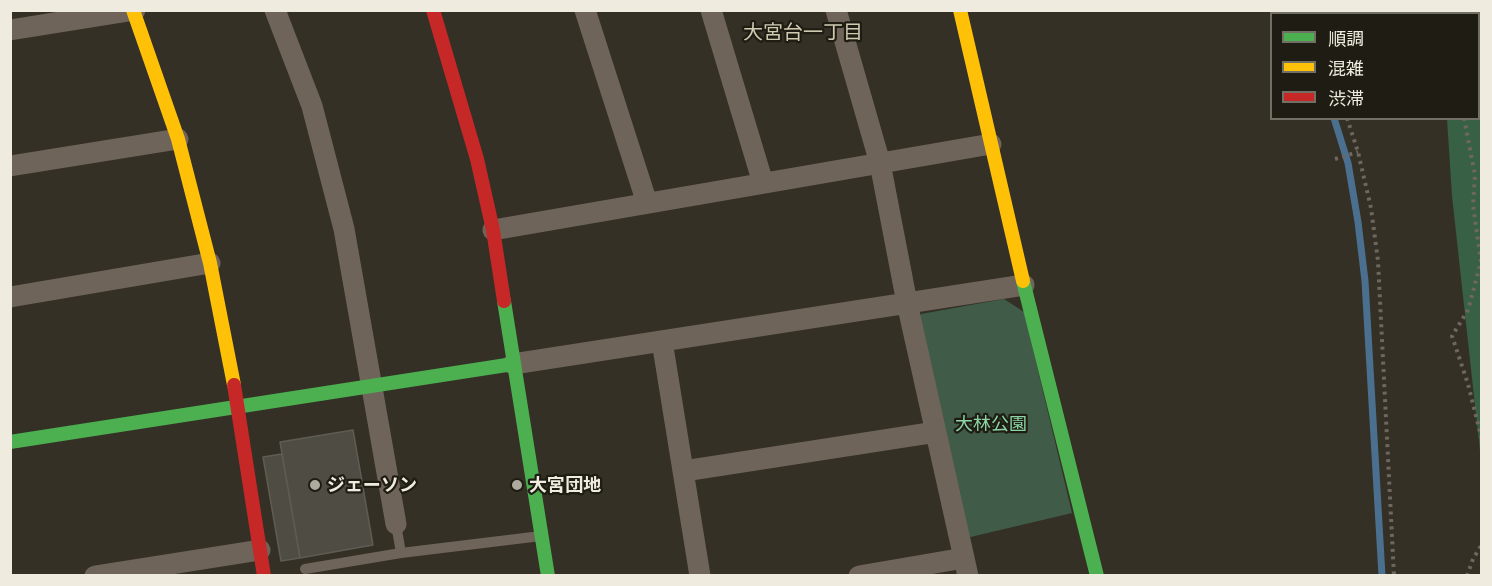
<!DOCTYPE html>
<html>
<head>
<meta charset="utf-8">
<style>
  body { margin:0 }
  #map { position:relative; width:1492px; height:586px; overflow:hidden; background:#343026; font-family:"Public Sans","Noto Sans JP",sans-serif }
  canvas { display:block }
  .frame { position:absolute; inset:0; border:12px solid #efecdf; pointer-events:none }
  .legend { position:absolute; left:1270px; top:12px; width:210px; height:108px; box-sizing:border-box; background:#1e1c13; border:2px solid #726f65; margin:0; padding:8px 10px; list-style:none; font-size:18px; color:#efecdf }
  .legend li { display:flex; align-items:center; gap:12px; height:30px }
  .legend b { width:30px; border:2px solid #726f65 }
</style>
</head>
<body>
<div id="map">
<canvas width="1492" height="586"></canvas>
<div class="frame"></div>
<ul class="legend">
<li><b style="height:8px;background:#4caf50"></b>順調</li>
<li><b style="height:8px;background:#ffc107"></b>混雑</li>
<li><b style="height:8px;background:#c62828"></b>渋滞</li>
</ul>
</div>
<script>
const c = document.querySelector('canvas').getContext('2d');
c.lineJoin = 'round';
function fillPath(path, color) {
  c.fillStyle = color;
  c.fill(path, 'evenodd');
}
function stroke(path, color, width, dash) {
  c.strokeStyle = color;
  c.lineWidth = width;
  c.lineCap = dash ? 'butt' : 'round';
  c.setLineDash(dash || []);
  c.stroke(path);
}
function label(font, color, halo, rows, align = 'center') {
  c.font = font + ' "Public Sans","Noto Sans JP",sans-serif';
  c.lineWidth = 4.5;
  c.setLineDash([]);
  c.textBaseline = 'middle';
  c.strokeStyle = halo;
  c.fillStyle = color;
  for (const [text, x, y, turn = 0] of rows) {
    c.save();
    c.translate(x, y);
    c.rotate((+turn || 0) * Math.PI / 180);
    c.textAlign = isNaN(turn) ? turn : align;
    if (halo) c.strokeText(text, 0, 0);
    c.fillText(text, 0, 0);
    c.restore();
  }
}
const green = new Path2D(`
  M1004,299l20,13 48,201 -110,26 -47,-214 6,-11z`);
const forest = new Path2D(`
  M1440,11h41v449l-29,-264 -5,-77 31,-1v-104l-38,-1z`);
const stream = new Path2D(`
  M1300,10l1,4
  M1334,118l14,45 10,59 7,59 17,295`);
const building = new Path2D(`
  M353,430l20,115 -73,13 -20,-116z
  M282,454l18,104 -19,3 -18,-104z`);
const path = new Path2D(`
  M1311,10l1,4
  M1433,10l2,4
  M1347,118l11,34 13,56 7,53 16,315
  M1464,118l11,57 -2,30 8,57 -13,48 -16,26 16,48 14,56
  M1335,159l23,-7
  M1467,576l6,-17 9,-15`);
const lane = new Path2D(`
  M396,524l5,29 140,-17
  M305,569l96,-16`);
const street = new Path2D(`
  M275,10l37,96 32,123 52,295
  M585,10l62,193
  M711,10l52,173
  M836,10l44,153 27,140 61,273
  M10,30l125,-20
  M10,166l168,-27
  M493,230l498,-86
  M10,297l200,-34
  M662,341l38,235
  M513,364l511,-79
  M684,471l252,-39
  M95,576l165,-26
  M859,576l105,-18`);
const fast = new Path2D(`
  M1023,281l74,295
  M504,301l44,275
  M10,442l503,-78`);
const slow = new Path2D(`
  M133,10l45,129 32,124 24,122
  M960,10l63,271`);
const jam = new Path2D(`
  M433,10l44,149 16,71 11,71
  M234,385l30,191`);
const markers = [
  [315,485,6,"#aeaa9e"],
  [517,485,6,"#aeaa9e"]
];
const parkNames = [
  ["大林公園",991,424]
];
const poiNames = [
  ["ジェーソン",327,485],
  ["大宮団地",529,485]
];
const neighbourhoodNames = [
  ["大宮台一丁目",803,33]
];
fillPath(green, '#405c49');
fillPath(forest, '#376044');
stroke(stream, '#4b708f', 7);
fillPath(building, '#4f4c43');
stroke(building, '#5f5c53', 1.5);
stroke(path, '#6e675f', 4, [3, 4.5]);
stroke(lane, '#6f645a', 10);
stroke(street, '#6f645a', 21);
stroke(fast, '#4caf50', 14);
stroke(slow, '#ffc107', 14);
stroke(jam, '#c62828', 14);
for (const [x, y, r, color] of markers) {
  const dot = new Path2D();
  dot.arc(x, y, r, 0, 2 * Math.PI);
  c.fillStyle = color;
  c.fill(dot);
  stroke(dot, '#1e1c13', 2);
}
label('18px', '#8bd5a5', '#1e1c13', parkNames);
label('bold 18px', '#efecdf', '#1e1c13', poiNames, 'left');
label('20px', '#d0cab1', '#1e1c13', neighbourhoodNames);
</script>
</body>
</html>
